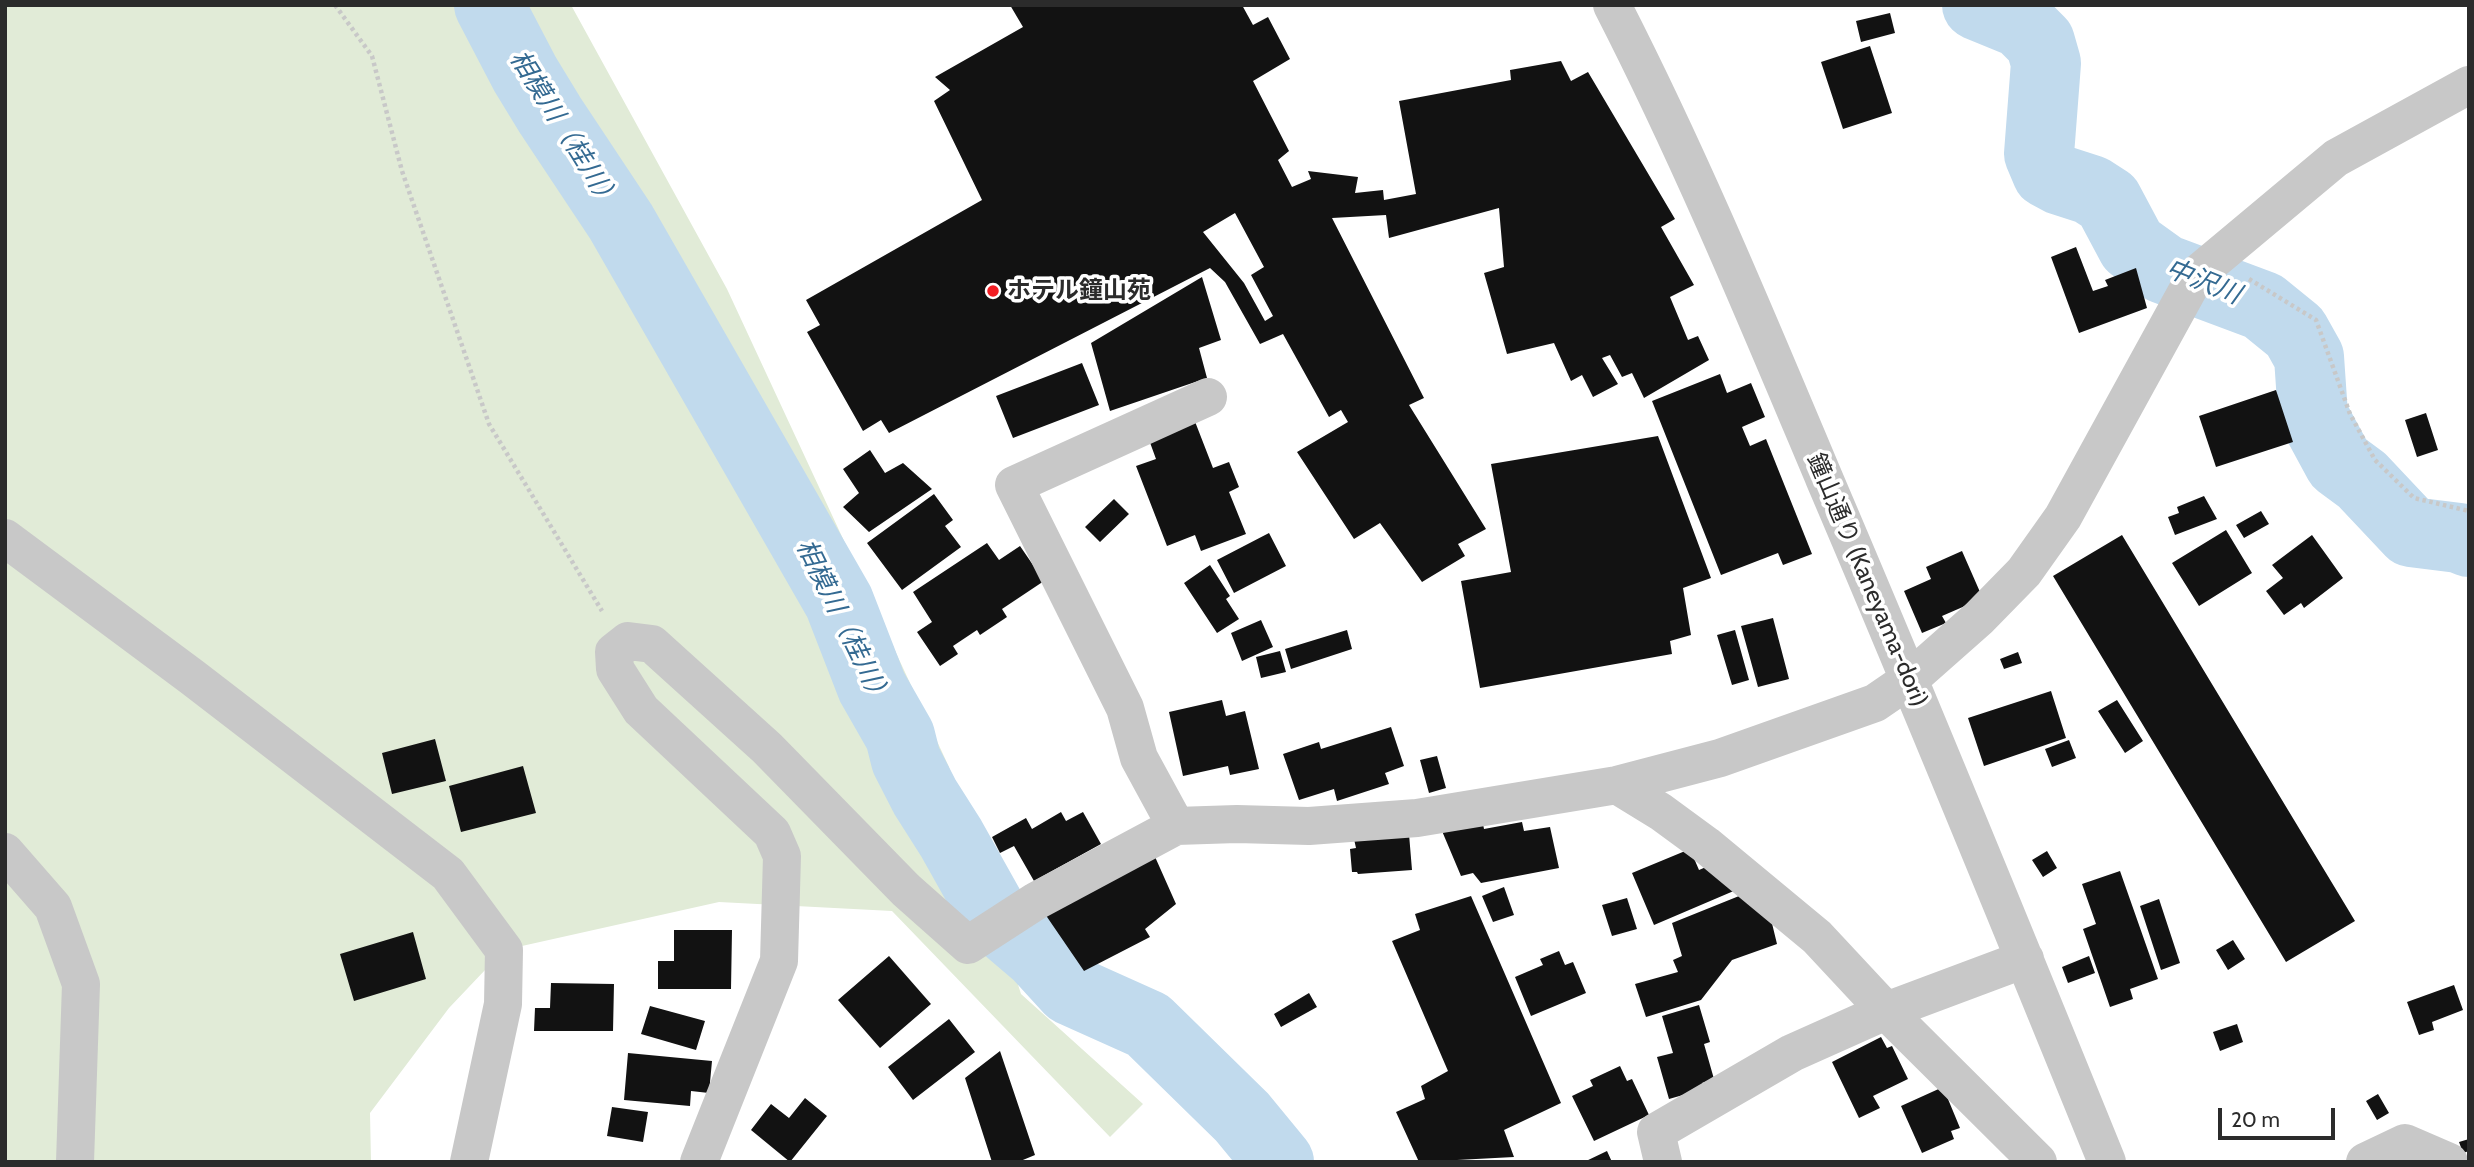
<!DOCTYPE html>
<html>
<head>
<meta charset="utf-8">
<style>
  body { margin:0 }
  #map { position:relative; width:2474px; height:1167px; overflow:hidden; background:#fff; font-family:Cabin,sans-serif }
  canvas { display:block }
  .frame { position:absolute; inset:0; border:7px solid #2b2b2b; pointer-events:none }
  .scale { position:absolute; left:2218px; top:1108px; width:117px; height:32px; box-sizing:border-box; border:4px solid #2b2b2b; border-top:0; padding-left:9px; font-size:21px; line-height:24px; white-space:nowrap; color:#2b2b2b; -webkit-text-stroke:5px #fff; paint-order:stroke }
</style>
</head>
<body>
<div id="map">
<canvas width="2474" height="1167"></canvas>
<div class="frame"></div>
<div class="scale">20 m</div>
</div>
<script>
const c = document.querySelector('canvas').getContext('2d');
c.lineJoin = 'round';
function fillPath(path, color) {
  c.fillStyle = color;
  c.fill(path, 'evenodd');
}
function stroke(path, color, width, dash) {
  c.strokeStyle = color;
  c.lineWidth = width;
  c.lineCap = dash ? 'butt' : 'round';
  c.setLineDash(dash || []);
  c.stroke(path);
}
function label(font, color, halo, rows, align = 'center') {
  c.font = font + ' Cabin,"Noto Sans JP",sans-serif';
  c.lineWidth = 7;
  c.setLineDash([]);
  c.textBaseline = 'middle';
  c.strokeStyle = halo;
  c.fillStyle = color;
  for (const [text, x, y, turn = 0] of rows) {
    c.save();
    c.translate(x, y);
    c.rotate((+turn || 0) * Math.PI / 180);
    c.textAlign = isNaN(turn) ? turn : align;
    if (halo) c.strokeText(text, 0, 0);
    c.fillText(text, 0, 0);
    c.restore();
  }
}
const green = new Path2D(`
  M5,5h566l156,284 222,478 72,227 122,110 -33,33 -218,-226 -173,-9 -215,48 -55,58 -79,105 1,49h-366z`);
const river = new Path2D(`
  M489,5l36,69 25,41 71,107 218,380 33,85 28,49 6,24 19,37 26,41 46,82 41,35 32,35 78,35 94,92 37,45
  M1977,5l44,18 19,19 6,21 -7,91 8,19 13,7 31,10 17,11 24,45 32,23 99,37 32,26 14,25 4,58 26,48 23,17 49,52 48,6 10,4`);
const building = new Path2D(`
  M1010,5h232l11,20 15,-8 22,42 -37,22 36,70 -11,9 14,27 19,-8 -3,-8 50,6 -3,16 28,-3 1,10 32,-6 -17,-93 112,-21 -1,-10 51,-9 10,20 17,-9 87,147 -14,8 33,58 -24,12 18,43 10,-4 11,24 -65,38 -12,-25 -10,4 -12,-22 -8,3 16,26 -25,13 -11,-22 -11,6 -17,-38 -47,11 -23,-81 20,-6 -5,-59 -110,30 -3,-23 -54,3 92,180 -15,7 77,124 -28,15 7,12 -43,26 -42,-59 -26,16 -57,-87 51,-30 -7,-12 -12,7 -46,-83 -23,10 -35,-62 -15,-14 -321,165 -8,-13 -18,11 -56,-99 13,-7 -14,-25 176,-100 -48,-99 16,-11 -15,-13 88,-50zM1235,213l29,54 -13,8 22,41 -8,5 -21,-38 -41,-51z
  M1890,13l5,20 -34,9 -5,-21z
  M1870,46l22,67 -49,16 -22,-67z
  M2076,247l17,44 15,-5 -3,-6 31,-12 11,40 -68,25 -28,-76z
  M1202,277l19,63 -22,8 8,30 -97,33 -19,-68z
  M1082,363l17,42 -86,33 -17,-42z
  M1720,374l7,19 24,-10 14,34 -23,10 8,19 16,-7 46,115 -29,11 -5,-12 -57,22 -69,-174z
  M2276,390l17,52 -77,25 -17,-51z
  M2426,413l12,37 -21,7 -12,-37z
  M1194,419l19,49 16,-6 10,25 -10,5 17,42 -45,17 -6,-16 -28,11 -31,-80 20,-7 -8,-22z
  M1658,436l53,142 -28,10 8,47 -21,6 2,13 -192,34 -19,-107 50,-9 -20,-108z
  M870,450l15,23 18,-10 29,26 -63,43 -26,-25 16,-14 -16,-24z
  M934,494l19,26 -8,6 16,21 -59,43 -35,-47z
  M2204,496l13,23 -42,16 -7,-18 11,-4 -2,-6z
  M1114,499l15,15 -29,28 -15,-15z
  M2261,511l8,13 -25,14 -8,-13z
  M2226,530l26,43 -53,33 -27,-43z
  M1269,533l17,33 -52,27 -17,-33z
  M2122,535l233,386 -69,41 -233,-386z
  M2312,535l31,43 -39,30 -3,-5 -17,12 -18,-24 17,-13 -11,-13z
  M987,543l12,17 21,-14 24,35 -42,28 5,8 -27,18 -3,-5 -24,16 5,8 -18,12 -23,-34 15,-10 -19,-30z
  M1962,551l18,41 -15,14 -23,10 4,7 -24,10 -18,-42 27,-12 -5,-12z
  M1210,565l20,31 -4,3 13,20 -22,14 -33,-50z
  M1773,618l16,61 -31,8 -17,-61z
  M1261,620l12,27 -31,14 -11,-28z
  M1347,630l5,19 -61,20 -6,-20z
  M1735,630l14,50 -17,5 -15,-50z
  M1280,651l6,21 -25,6 -5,-21z
  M2018,652l4,11 -18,6 -4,-10z
  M2051,691l15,47 -82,28 -16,-48z
  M1222,700l4,16 19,-5 14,58 -29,6 -2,-9 -45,10 -14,-64z
  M2117,700l26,41 -18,12 -27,-42z
  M1391,727l13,39 -19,7 4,11 -52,17 -3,-12 -35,11 -16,-46 36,-12 2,7z
  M435,739l11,42 -54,13 -10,-41z
  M2069,740l7,18 -24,9 -7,-18z
  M1437,756l9,32 -17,5 -9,-33z
  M523,766l13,47 -75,19 -12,-46z
  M1061,812l5,9 17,-9 18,32 -67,37 -20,-35 -14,7 -8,-16 34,-19 6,11z
  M1522,822l2,9 26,-4 9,41 -78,15 -8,-10 -12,3 -19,-45 41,-7 1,5z
  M1409,834l3,36 -54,4 -1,-2h-5l-2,-23 6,-1 -2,-9z
  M1690,849l9,21 14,-6 23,26 -82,35 -22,-52z
  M1152,850l24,54 -31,25 5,8 -66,34 -39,-57z
  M2047,851l10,17 -14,9 -11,-17z
  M2120,871l38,108 -28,10 3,10 -23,8 -27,-78 13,-5 -14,-40z
  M1504,887l10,28 -21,7 -11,-26z
  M1749,892l20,19 8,33 -45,16 -31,40 -55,17 -11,-33 43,-12 -5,-12 9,-4 -10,-33z
  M1471,896l90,207 -57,27 10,27 -95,5 -23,-50 29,-13 -4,-13 27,-15 -56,-130 28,-11 -5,-16z
  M1627,898l10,31 -25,7 -10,-31z
  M2159,899l21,64 -19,7 -21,-64z
  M674,930h58l-1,59h-73v-28h16z
  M413,932l13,47 -72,22 -14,-47z
  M2233,940l12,19 -17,11 -12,-20z
  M1559,951l6,14 8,-3 13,31 -55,23 -16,-39 28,-12 -3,-6z
  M889,956l42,48 -51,44 -42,-48z
  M2089,956l6,17 -27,10 -6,-16z
  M551,983l63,1 -1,47h-79l1,-23h15z
  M2454,985l9,25 -31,12 2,8 -15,5 -12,-33z
  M1309,993l8,14 -36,20 -7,-13z
  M1699,1005l11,37 -6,2 10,35 -12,4 2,6 -35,10 -12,-42 16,-4 -11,-37z
  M650,1006l55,15 -9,29 -55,-16z
  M949,1019l26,33 -62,48 -25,-33z
  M2237,1024l6,18 -23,9 -7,-19z
  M1881,1037l6,11 5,-2 16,33 -35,17 7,12 -21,10 -27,-56z
  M1000,1051l35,104 -17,7h-26l-27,-84z
  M628,1053l84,8 -3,32 -18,-2 -1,15 -66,-6z
  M1620,1066l7,15 5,-2 17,36 -55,26 -22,-45 21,-10 -3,-6z
  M1943,1087l17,41 -9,3 3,8 -32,14 -21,-47z
  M2378,1094l11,19 -12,7 -11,-19z
  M805,1098l22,18 -37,46 -39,-32 20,-26 18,14z
  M612,1107l36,5 -5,30 -36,-6z
  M2469,1139v12l-6,2 -4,-11z
  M1607,1151l5,11h-28z`);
const path = new Path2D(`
  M335,5l37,51 30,115 87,253 113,187
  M2249,279l67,41 34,94 25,46 39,38 55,13`);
const minor = new Path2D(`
  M1612,5c79,154 145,314 212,473 97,227 190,455 283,684
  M5,538l187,139 256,197 56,76 -1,54 -34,158
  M1617,785l44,27 45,33 111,92 69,74 152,151
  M1176,826l-37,-68 -14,-50 -111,-223 194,-88
  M5,852l48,55 28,77 -6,178
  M699,1162l80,-201 3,-105 -10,-23 -131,-123 -26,-41 -1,-17 14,-11 24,3 115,104 139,142 62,55 68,-44 140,-75 61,-2 72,2 108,-8 200,-33 103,-27 155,-55 35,-24 69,-61 45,-46 39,-55 133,-242 140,-117 133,-73
  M1663,1162l-7,-30 136,-79 94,-42 139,-52
  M2365,1162l40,-19 44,19`);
const markers = [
  [993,291,7,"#f21d23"]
];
const poiNames = [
  ["ホテル鐘山苑",1007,291]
];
const streetNames = [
  ["鐘山通り (Kaneyama-dori)",1867,580,67]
];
const waterNames = [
  ["相模川（桂川）",564,130,58],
  ["中沢川",2203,282,22],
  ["相模川（桂川）",843,623,64]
];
fillPath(green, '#e1ebd7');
stroke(river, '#c1daed', 70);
fillPath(building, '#121212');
stroke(path, '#c8c8c8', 4.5, [3.5, 3.5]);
stroke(minor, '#c8c8c8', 38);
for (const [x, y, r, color] of markers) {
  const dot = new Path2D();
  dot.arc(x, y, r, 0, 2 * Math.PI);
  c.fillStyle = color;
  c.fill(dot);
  stroke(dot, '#fff', 2.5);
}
label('bold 24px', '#2b2b2b', '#fff', poiNames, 'left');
label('24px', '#2b2b2b', '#fff', streetNames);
label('italic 26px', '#346a92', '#fff', waterNames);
</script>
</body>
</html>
